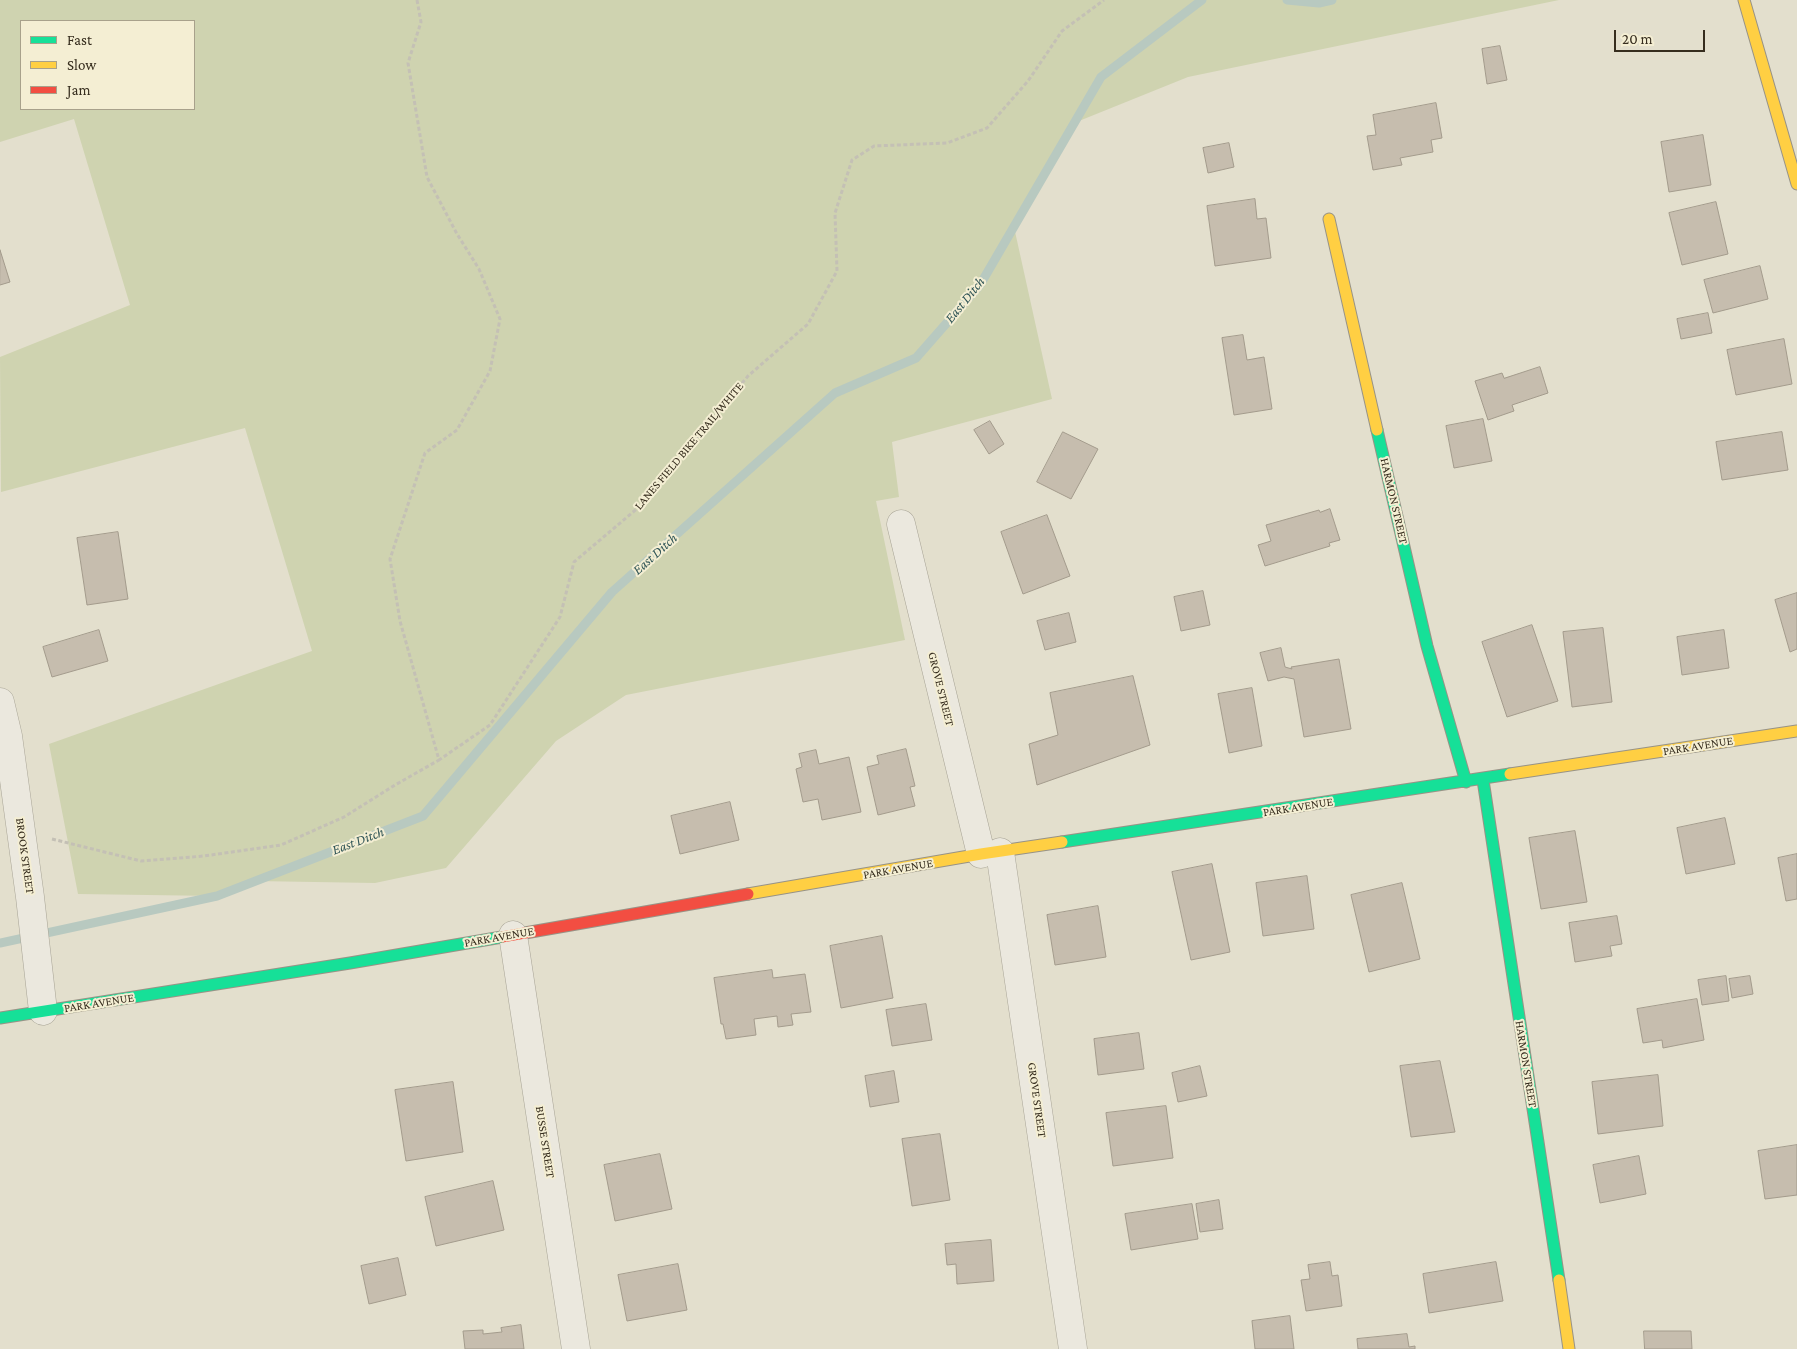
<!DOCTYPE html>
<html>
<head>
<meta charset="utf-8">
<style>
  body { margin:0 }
  #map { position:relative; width:1797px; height:1349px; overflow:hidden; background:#e3dfcd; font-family:"Crimson Pro",serif }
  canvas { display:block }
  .legend { position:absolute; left:20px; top:20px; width:175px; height:90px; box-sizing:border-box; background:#f4eed3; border:1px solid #a8a18b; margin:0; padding:6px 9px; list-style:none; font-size:15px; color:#362d1e }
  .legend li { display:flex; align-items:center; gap:10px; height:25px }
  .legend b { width:25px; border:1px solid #a8a18b }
  .scale { position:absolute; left:1614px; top:30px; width:91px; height:22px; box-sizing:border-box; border:2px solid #362d1e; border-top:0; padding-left:6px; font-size:15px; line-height:18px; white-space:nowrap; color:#362d1e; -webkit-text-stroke:4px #f4eed3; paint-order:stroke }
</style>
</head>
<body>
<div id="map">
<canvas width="1797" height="1349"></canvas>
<ul class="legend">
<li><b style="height:6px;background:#16e098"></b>Fast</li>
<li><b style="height:6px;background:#ffcf43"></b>Slow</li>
<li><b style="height:6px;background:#f24e42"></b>Jam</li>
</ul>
<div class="scale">20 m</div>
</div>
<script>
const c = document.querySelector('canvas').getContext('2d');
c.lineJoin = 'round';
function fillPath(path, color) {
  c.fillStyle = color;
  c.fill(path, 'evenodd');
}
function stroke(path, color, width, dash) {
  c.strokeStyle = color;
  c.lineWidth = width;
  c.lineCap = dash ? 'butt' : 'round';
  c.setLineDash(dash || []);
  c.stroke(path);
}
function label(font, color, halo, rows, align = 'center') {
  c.font = font + ' "Crimson Pro",serif';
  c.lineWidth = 4;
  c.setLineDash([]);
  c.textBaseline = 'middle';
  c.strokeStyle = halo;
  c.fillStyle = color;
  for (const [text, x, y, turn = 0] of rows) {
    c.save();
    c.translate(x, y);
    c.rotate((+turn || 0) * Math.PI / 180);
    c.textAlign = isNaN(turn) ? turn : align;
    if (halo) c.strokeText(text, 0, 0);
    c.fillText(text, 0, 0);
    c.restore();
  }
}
const green = new Path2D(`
  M0,0h1559l-371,77 -114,46 -60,104 38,172 -160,43 7,55 -23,4 29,139 -279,55 -70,46 -110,127 -71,15 -121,-2 -37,15 -139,-2 -29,-150 263,-93 -67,-223 -244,64 -1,-135 130,-52 -56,-186 -74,23zM21,21h173v88h-173z`);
const stream = new Path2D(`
  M1287,0l32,3 13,-3
  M0,943l217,-47 206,-80 189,-224 223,-199 81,-35 64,-73 121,-208 101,-77`);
const building = new Path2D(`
  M1500,46l7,34 -20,4 -5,-35z
  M1436,103l6,35 -11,2 2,12 -33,6 2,7 -29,5 -6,-34 9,-1 -3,-20z
  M1703,135l8,50 -42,7 -8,-50z
  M1229,143l5,24 -26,6 -5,-25z
  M1255,199l2,20 9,-1 5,40 -56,8 -8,-60z
  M1716,202l12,52 -46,11 -13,-52z
  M0,250l10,32 -10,3z
  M1760,266l8,33 -55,14 -9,-33z
  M1708,313l4,20 -31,6 -4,-20z
  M1243,335l4,25 17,-3 8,52 -38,6 -12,-77z
  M1784,339l8,45 -56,11 -9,-45z
  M1540,367l8,26 -36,12 2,6 -26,9 -13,-39 27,-8 2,5z
  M1483,419l9,42 -38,7 -8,-42z
  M990,421l14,23 -15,10 -15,-24z
  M1063,432l35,17 -27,50 -34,-17z
  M1782,432l6,38 -66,10 -6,-38z
  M1330,509l10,31 -11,3 1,3 -65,20 -7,-21 13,-4 -5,-16 53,-15 1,2z
  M1047,515l23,61 -47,18 -22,-62z
  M118,532l10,67 -41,6 -10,-67z
  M1203,591l7,34 -29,6 -7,-34z
  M1797,593v56l-7,3 -15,-52z
  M1069,613l7,29 -31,8 -8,-29z
  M1532,625l26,76 -51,16 -25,-75z
  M1603,628l9,74 -40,5 -9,-75z
  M99,630l9,31 -56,16 -9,-30z
  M1724,630l5,38 -47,7 -5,-38z
  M1281,648l4,19 7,2 -1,-2 48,-8 12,70 -47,8 -10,-58 -10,-2 -16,4 -8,-28z
  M1133,676l17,69 -113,40 -8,-41 29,-9 -8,-42z
  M1252,688l10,58 -33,7 -11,-59z
  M906,749l9,37 -5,1 5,19 -37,9 -11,-48 12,-3 -2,-8z
  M816,750l3,14 30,-7 12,55 -39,8 -4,-21 -15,3 -7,-33 6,-2 -3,-13z
  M730,802l9,38 -59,14 -9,-38z
  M1725,818l10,46 -49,10 -9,-46z
  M1575,831l12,71 -46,7 -12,-71z
  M1797,854v45l-11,2 -8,-43z
  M1212,864l18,88 -39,8 -19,-88z
  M1307,876l7,53 -51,7 -7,-53z
  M1402,883l18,76 -51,13 -18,-77z
  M1098,906l8,51 -51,8 -8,-50z
  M1617,916l5,28 -12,2 2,10 -37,6 -6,-39z
  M882,936l11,62 -52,10 -11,-62z
  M772,970l1,8 32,-4 6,38 -20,2 2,11 -15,2 -1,-11 -23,3 2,16 -30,4 -3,-15h-2l-7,-46z
  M1726,976l3,25 -27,4 -4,-25z
  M1750,976l3,18 -21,4 -3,-19z
  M1697,999l7,41 -41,8 -1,-8 -19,3 -6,-34z
  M926,1004l6,36 -40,6 -6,-36z
  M1139,1033l5,36 -46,6 -4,-36z
  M1440,1061l15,71 -44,5 -11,-71z
  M1200,1066l7,30 -29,6 -6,-29z
  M894,1071l5,31 -29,5 -5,-31z
  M1658,1075l5,51 -65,8 -6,-52z
  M453,1082l10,70 -57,9 -11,-71z
  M1166,1106l7,52 -60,8 -7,-53z
  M940,1134l10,66 -38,6 -10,-67z
  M1797,1145v50l-32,4 -7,-48z
  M660,1154l12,55 -57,12 -11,-56z
  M1639,1156l7,38 -46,9 -7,-38z
  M493,1181l11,49 -68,16 -11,-49z
  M1219,1200l4,29 -23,3 -4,-28z
  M1192,1204l6,35 -67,11 -6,-36z
  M991,1240l3,41 -37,3 -1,-20 -9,1 -2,-21z
  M398,1258l8,37 -37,9 -8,-38z
  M1330,1262l2,14 6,-1 4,31 -36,5 -5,-31 9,-1 -2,-14z
  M1496,1262l7,39 -74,12 -6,-39z
  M678,1264l9,46 -60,11 -9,-46z
  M1290,1316l4,33h-39l-3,-28z
  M521,1325l3,24h-59l-2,-18 20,-1v4l19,-2 -1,-4z
  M1644,1331h47l1,18h-47z
  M1407,1334l2,13 6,-1v3h-57l-1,-10z`);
const path = new Path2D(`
  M417,0l4,22 -13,41 19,114 30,57 22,35 21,50 -10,52 -33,59 -32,23 -35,106 10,62 39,139 51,-35 70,-108 14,-55 65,-55 109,-131 60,-52 29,-53 -2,-58 17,-53 22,-14 73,-3 40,-15 41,-47 34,-50 42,-31
  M52,839l89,22 63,-5 77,-11 63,-28 51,-32 44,-25`);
const street = new Path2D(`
  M901,524l80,330
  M0,702l8,34 22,161 13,114
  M1000,852l73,497
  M513,935l63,414`);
const fast = new Path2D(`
  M1377,430l50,216 39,136
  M1483,780l76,500
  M1062,842l448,-68
  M0,1018l350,-55 152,-26`);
const slow = new Path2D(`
  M1744,0l53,184
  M1329,219l48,211
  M1510,774l287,-43
  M748,894l233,-40 81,-12
  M1559,1280l10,69`);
const jam = new Path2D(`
  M502,937l246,-43`);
const streetNames = [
  ["LANES FIELD BIKE TRAIL/WHITE",689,446,-50],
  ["HARMON STREET",1394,501,77],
  ["GROVE STREET",941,689,76],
  ["PARK AVENUE",1698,746,-9],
  ["PARK AVENUE",1298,807,-9],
  ["BROOK STREET",25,856,82],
  ["PARK AVENUE",898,869,-10],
  ["PARK AVENUE",499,937,-10],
  ["PARK AVENUE",99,1003,-9],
  ["HARMON STREET",1526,1064,81],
  ["GROVE STREET",1037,1100,82],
  ["BUSSE STREET",545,1142,81]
];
const waterNames = [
  ["East Ditch",965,300,-51],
  ["East Ditch",655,554,-42],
  ["East Ditch",358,841,-21]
];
fillPath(green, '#cfd3b0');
stroke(stream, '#b8c9c0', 9);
fillPath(building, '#c6bdae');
stroke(building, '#a39b8c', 1);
stroke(street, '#a8a496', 29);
stroke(fast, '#989386', 13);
stroke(slow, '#989386', 13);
stroke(jam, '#989386', 13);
stroke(path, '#c4c0b5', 3, [4, 2.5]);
stroke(street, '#ebe8de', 28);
stroke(fast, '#16e098', 11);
stroke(slow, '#ffcf43', 11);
stroke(jam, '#f24e42', 11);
label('12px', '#362d1e', '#f4eed3', streetNames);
label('italic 14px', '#2e5355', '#f4eed3', waterNames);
</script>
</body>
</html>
